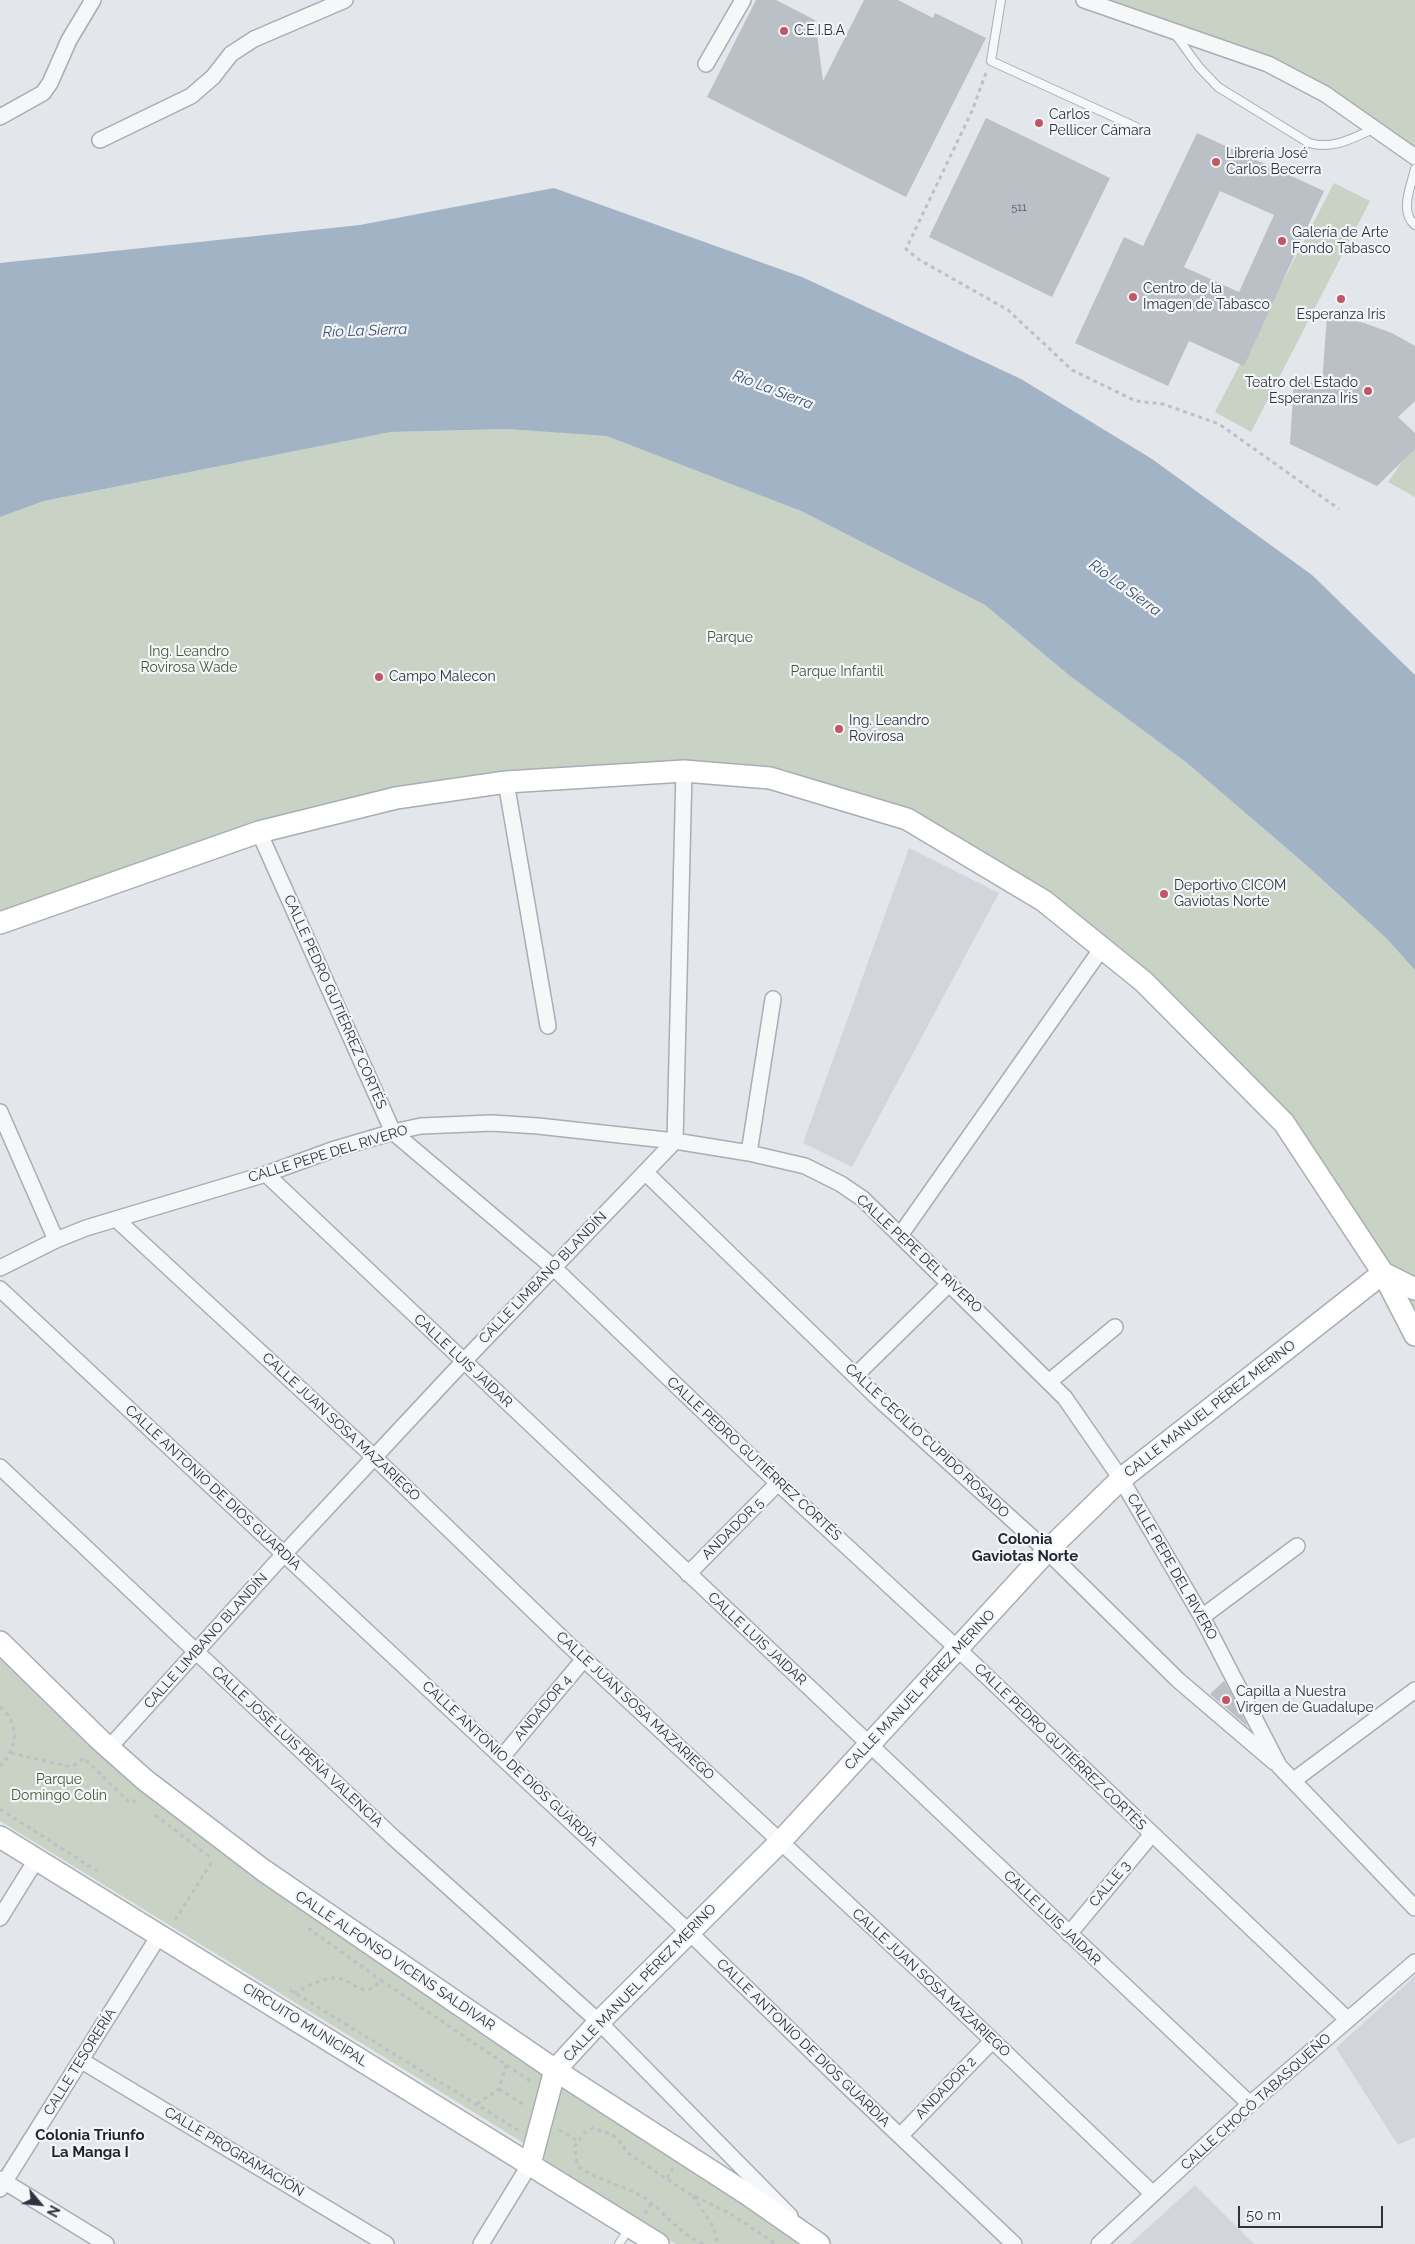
<!DOCTYPE html>
<html>
<head>
<meta charset="utf-8">
<style>
  body { margin:0 }
  #map { position:relative; width:1415px; height:2244px; overflow:hidden; background:#e3e6ea; font-family:Raleway,sans-serif }
  canvas { display:block }
  .north { position:absolute; left:15px; top:2179px; width:50px; height:50px; -webkit-text-stroke:4px #f3f5f7; paint-order:stroke; rotate:118deg; font-size:14px; font-weight:700; line-height:20px; text-align:center; color:#2d3340 }
  .north::after { content:''; display:block; margin:auto; width:18px; height:22px; background:#2d3340; clip-path:polygon(50% 0,100% 100%,50% 72%,0 100%) }
  .scale { position:absolute; left:1238px; top:2206px; width:145px; height:22px; box-sizing:border-box; border:2px solid #2d3340; border-top:0; padding-left:6px; font-size:15px; line-height:18px; white-space:nowrap; color:#2d3340; -webkit-text-stroke:4px #f3f5f7; paint-order:stroke }
</style>
</head>
<body>
<div id="map">
<canvas width="1415" height="2244"></canvas>
<div class="north">N</div>
<div class="scale">50 m</div>
</div>
<script>
const c = document.querySelector('canvas').getContext('2d');
c.lineJoin = 'round';
function fillPath(path, color) {
  c.fillStyle = color;
  c.fill(path, 'evenodd');
}
function stroke(path, color, width, dash) {
  c.strokeStyle = color;
  c.lineWidth = width;
  c.lineCap = dash ? 'butt' : 'round';
  c.setLineDash(dash || []);
  c.stroke(path);
}
function label(font, color, halo, rows, align = 'center') {
  c.font = font + ' Raleway,sans-serif';
  c.lineWidth = 4.5;
  c.setLineDash([]);
  c.textBaseline = 'middle';
  c.strokeStyle = halo;
  c.fillStyle = color;
  for (const [text, x, y, turn = 0] of rows) {
    c.save();
    c.translate(x, y);
    c.rotate((+turn || 0) * Math.PI / 180);
    c.textAlign = isNaN(turn) ? turn : align;
    if (halo) c.strokeText(text, 0, 0);
    c.fillText(text, 0, 0);
    c.restore();
  }
}
const built = new Path2D(`
  M909,848l90,45 -147,274 -49,-24z
  M1415,1976v161l-17,8 -62,-97z
  M1195,2185l59,59h-124z`);
const green = new Path2D(`
  M1084,0h331v157l-90,-63z
  M1334,183l36,18 -119,231 -36,-20z
  M507,429l100,6 194,76 184,94 85,71 117,87 118,101 80,73 30,33v365l-131,-212 -182,-175 -195,-129 -137,-41 -86,-7 -288,27 -396,125v-406l44,-16 347,-69z
  M1415,443v54l-27,-15z
  M0,1650l39,35 503,389 -15,71 -527,-324z
  M558,2082l119,77 122,85h-123l-142,-81z`);
const water = new Path2D(`
  M554,188l248,89 219,102 131,80 160,116 103,100v295l-30,-33 -80,-73 -118,-101 -117,-87 -85,-71 -184,-94 -194,-75 -100,-7 -116,3 -347,69 -44,16v-254l360,-38z`);
const building = new Path2D(`
  M756,0h20l39,20 8,61 41,-81h34l35,18 2,-5 51,25 -80,159 -199,-100z
  M986,118l124,60 -58,119 -123,-60z
  M1197,133l127,58 -80,175 -55,-25 -21,45 -93,-43 49,-106 19,9zM1220,191l54,24 -35,77 -55,-25z
  M1327,316l34,6 31,11 23,13v55l-17,16 17,16v16l-38,37 -87,-42 4,-63 28,3z
  M1224,1681l6,10 18,36 -38,-33z`);
const path = new Path2D(`
  M986,73l-14,38 -66,138 12,10 90,51 64,60 64,31 27,3 56,20 120,85
  M0,1707c20,16 18,42 0,59
  M11,1753l56,13h6l11,-8 46,45 7,-3
  M0,1809l97,62
  M155,1815l55,42
  M175,1920l38,-60
  M308,1928l73,52
  M290,1990l228,140
  M294,1993c12,-6 28,-15 41,-15 20,0 27,25 46,2l149,101
  M499,2089l25,16
  M477,2104l22,-15 7,-24
  M559,2130l19,11
  M667,2178l6,-10
  M693,2196l20,30 5,18
  M645,2214l6,-10
  M703,2244c-22,-10 -36,-28 -54,-43 -22,-16 -51,-19 -72,-36l-2,-19 9,-13 9,-5 18,6 6,4 11,15 60,40 43,21 45,30`);
const lane = new Path2D(`
  M1001,0l-10,61 145,66
  M1175,34l24,33 19,20 91,56c24,7 44,-5 66,-15
  M1415,169c-4,17 -16,43 0,56
  M619,2244l11,-17`);
const street = new Path2D(`
  M1084,0l184,64 57,30 90,63
  M706,64l37,-64
  M0,117l43,-24 7,-10 19,-43 24,-40
  M100,140l91,-44 22,-19 18,-23 23,-15 91,-39
  M506,782l42,244
  M259,832l134,300 161,136 224,215 181,167 389,370
  M0,1112l56,128
  M749,1153l24,-154
  M645,1172l235,228 167,151 131,129 96,82
  M266,1174l984,930
  M116,1219l259,239 196,189 351,326 231,221
  M901,1234l201,-286
  M0,1268l56,-28 30,-12 180,-54 66,-24 61,-18 28,-6 71,-3 46,3 137,15 74,12 56,13 36,18 22,15 202,199 56,81 81,138 77,149 136,142
  M0,1289l689,643 155,151 170,161
  M856,1375l94,-92
  M1050,1381l65,-54
  M0,1467l394,371 205,184 191,194
  M688,1574l90,-91
  M1202,1617l95,-71
  M109,1748l175,-194 179,-192 212,-221 9,-370
  M502,1757l82,-98
  M1294,1780l121,-90
  M0,1918l36,-58
  M1069,1934l83,-100
  M82,2061l304,183
  M900,2136l92,-95
  M0,2179l106,65
  M0,2189l160,-255
  M481,2244l49,-80
  M1099,2244l151,-140 165,-142`);
const secondary = new Path2D(`
  M0,923l259,-91 137,-34 110,-16 178,-11 86,7 137,41 137,82 100,81 140,141 99,150 32,62
  M1383,1273l32,16
  M0,1642l100,98 45,40 118,90 292,200 192,124 72,50
  M0,1837l658,407
  M530,2164l25,-94 44,-48 181,-180 267,-291 74,-72 262,-206`);
const markers = [
  [784,31,5,"#c05764"],
  [1039,123,5,"#c05764"],
  [1216,162,5,"#c05764"],
  [1282,241,5,"#c05764"],
  [1133,297,5,"#c05764"],
  [1341,299,5,"#c05764"],
  [1368,391,5,"#c05764"],
  [379,677,5,"#c05764"],
  [839,729,5,"#c05764"],
  [1164,894,5,"#c05764"],
  [1226,1700,5,"#c05764"]
];
const numberNames = [
  ["511",1019,208]
];
const poiNames = [
  ["C.E.I.B.A",794,31],
  ["Carlos",1049,115],
  ["Pellicer Cámara",1049,131],
  ["Librería José",1226,154],
  ["Carlos Becerra",1226,170],
  ["Galería de Arte",1292,233],
  ["Fondo Tabasco",1292,249],
  ["Centro de la",1143,289],
  ["Imagen de Tabasco",1143,305],
  ["Esperanza Iris",1341,315,"center"],
  ["Teatro del Estado",1358,383,"right"],
  ["Esperanza Iris",1358,399,"right"],
  ["Campo Malecon",389,677],
  ["Ing. Leandro",849,721],
  ["Rovirosa",849,737],
  ["Deportivo CICOM",1174,886],
  ["Gaviotas Norte",1174,902],
  ["Capilla a Nuestra",1236,1692],
  ["Virgen de Guadalupe",1236,1708]
];
const parkNames = [
  ["Parque",730,638],
  ["Ing. Leandro",189,652],
  ["Rovirosa Wade",189,668],
  ["Parque Infantil",837,672],
  ["Parque",59,1780],
  ["Domingo Colin",59,1796]
];
const streetNames = [
  ["CALLE PEDRO GUTIÉRREZ CORTÉS",335,1002,66],
  ["CALLE PEPE DEL RIVERO",328,1154,-17],
  ["CALLE PEPE DEL RIVERO",919,1254,43],
  ["CALLE LIMBANO BLANDÍN",543,1278,-46],
  ["CALLE LUIS JAIDAR",463,1361,43],
  ["CALLE MANUEL PÉREZ MERINO",1210,1409,-38],
  ["CALLE JUAN SOSA MAZARIEGO",341,1427,43],
  ["CALLE CECILIO CUPIDO ROSADO",927,1441,43],
  ["CALLE PEDRO GUTIÉRREZ CORTÉS",754,1459,43],
  ["CALLE ANTONIO DE DIOS GUARDIA",213,1488,43],
  ["ANDADOR 5",733,1529,-45],
  ["CALLE PEPE DEL RIVERO",1172,1567,60],
  ["CALLE LUIS JAIDAR",757,1639,43],
  ["CALLE LIMBANO BLANDÍN",206,1641,-48],
  ["CALLE MANUEL PÉREZ MERINO",920,1690,-47],
  ["CALLE JUAN SOSA MAZARIEGO",635,1706,43],
  ["ANDADOR 4",543,1708,-50],
  ["CALLE JOSÉ LUIS PEÑA VALENCIA",297,1747,43],
  ["CALLE PEDRO GUTIÉRREZ CORTÉS",1060,1747,44],
  ["CALLE ANTONIO DE DIOS GUARDIA",510,1764,43],
  ["CALLE 3",1110,1884,-50],
  ["CALLE LUIS JAIDAR",1052,1918,44],
  ["CALLE ALFONSO VICENS SALDIVAR",395,1961,34],
  ["CALLE MANUEL PÉREZ MERINO",640,1983,-46],
  ["CALLE JUAN SOSA MAZARIEGO",931,1983,43],
  ["CIRCUITO MUNICIPAL",305,2025,32],
  ["CALLE ANTONIO DE DIOS GUARDIA",803,2043,44],
  ["CALLE TESORERÍA",80,2062,-58],
  ["ANDADOR 2",946,2088,-46],
  ["CALLE CHOCÓ TABASQUEÑO",1256,2102,-42],
  ["CALLE PROGRAMACIÓN",234,2152,31]
];
const waterNames = [
  ["Río La Sierra",365,331,-2],
  ["Río La Sierra",773,390,21],
  ["Río La Sierra",1125,588,36]
];
const neighbourhoodNames = [
  ["Colonia",1025,1539],
  ["Gaviotas Norte",1025,1556],
  ["Colonia Triunfo",90,2135],
  ["La Manga I",90,2152]
];
fillPath(built, '#d2d5dc');
fillPath(green, '#c8d3c5');
fillPath(water, '#a3b3c6');
fillPath(building, '#bbbfc6');
stroke(lane, '#a9adb4', 10);
stroke(street, '#a9adb4', 18);
stroke(secondary, '#a9adb4', 24);
stroke(path, '#bec0c5', 3, [4, 4]);
stroke(lane, '#f6f7f9', 8);
stroke(street, '#f6f7f9', 15);
stroke(secondary, '#fff', 21);
for (const [x, y, r, color] of markers) {
  const dot = new Path2D();
  dot.arc(x, y, r, 0, 2 * Math.PI);
  c.fillStyle = color;
  c.fill(dot);
  stroke(dot, '#f3f5f7', 2);
}
label('11px', '#505662', null, numberNames);
label('14px', '#2d3340', '#f3f5f7', poiNames, 'left');
label('14px', '#415b3c', '#f3f5f7', parkNames);
label('14px', '#2d3340', '#f3f5f7', streetNames);
label('italic 15px', '#3b5170', '#f3f5f7', waterNames);
label('bold 15px', '#1f2531', '#f3f5f7', neighbourhoodNames);
</script>
</body>
</html>
